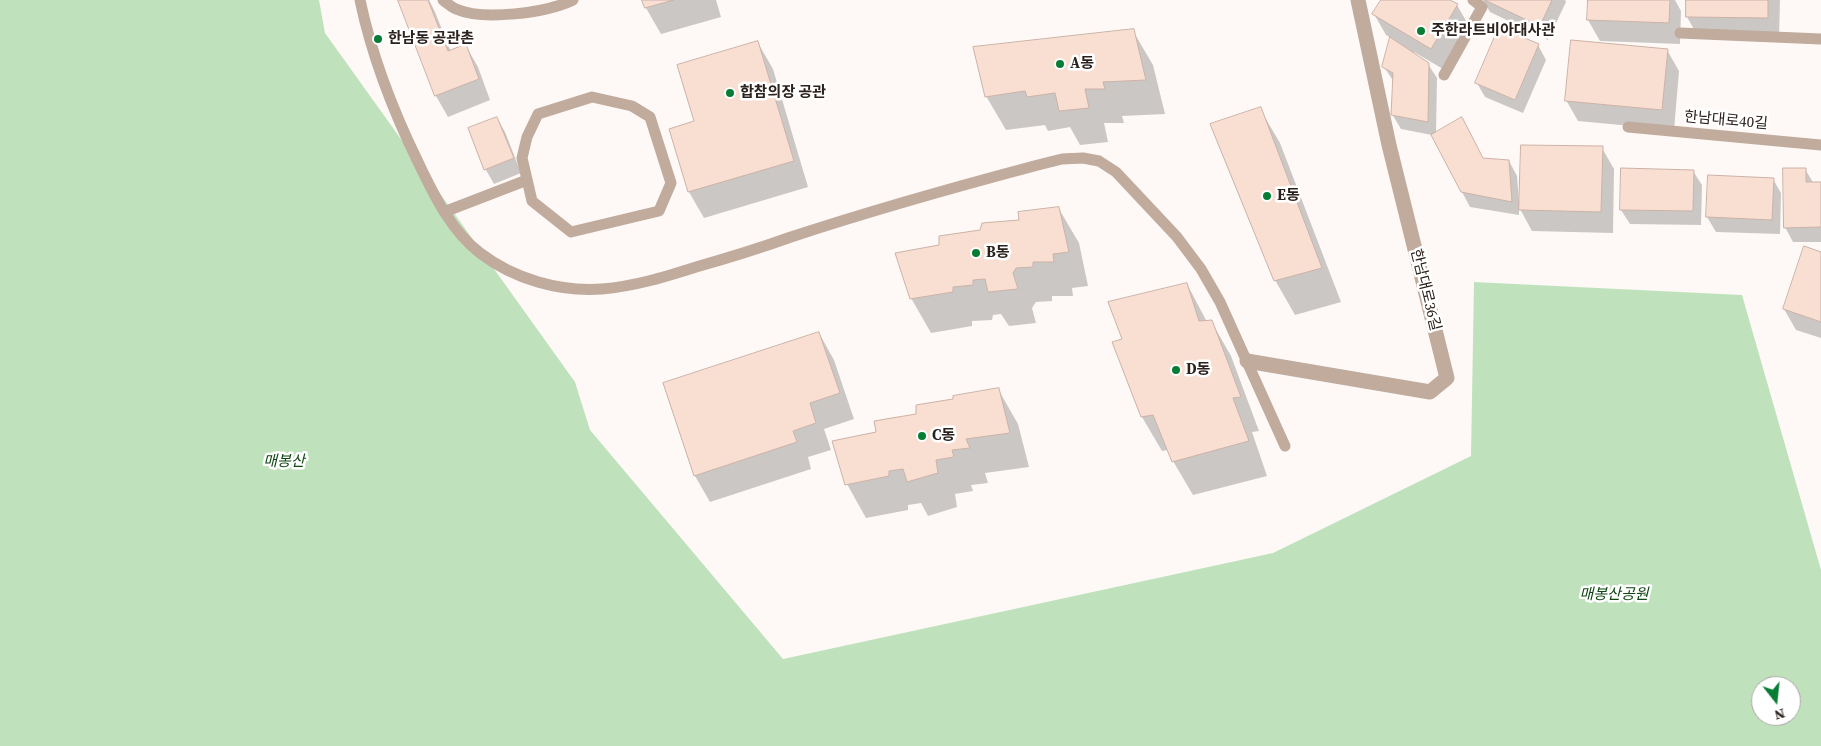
<!DOCTYPE html>
<html>
<head>
<meta charset="utf-8">
<style>
  body { margin:0 }
  #map { position:relative; width:1821px; height:746px; overflow:hidden; background:#fef9f6; font-family:"Source Serif 4",serif }
  canvas { display:block }
  .north { position:absolute; left:1751px; top:676px; width:50px; height:50px; box-sizing:border-box; background:#fff; border:1px solid #aaa6a5; border-radius:50%; rotate:164deg; font-size:14px; font-weight:700; line-height:20px; text-align:center; color:#2b211d }
  .north::after { content:''; display:block; margin:auto; width:18px; height:22px; background:#067d34; clip-path:polygon(50% 0,100% 100%,50% 72%,0 100%) }
</style>
</head>
<body>
<div id="map">
<canvas width="1821" height="746"></canvas>
<div class="north">N</div>
</div>
<script>
const c = document.querySelector('canvas').getContext('2d');
c.lineJoin = 'round';
function fillPath(path, color) {
  c.fillStyle = color;
  c.fill(path, 'evenodd');
}
function stroke(path, color, width, dash) {
  c.strokeStyle = color;
  c.lineWidth = width;
  c.lineCap = dash ? 'butt' : 'round';
  c.setLineDash(dash || []);
  c.stroke(path);
}
function label(font, color, halo, rows, align = 'center') {
  c.font = font + ' "Source Serif 4","Noto Sans KR",serif';
  c.lineWidth = 5;
  c.setLineDash([]);
  c.textBaseline = 'middle';
  c.strokeStyle = halo;
  c.fillStyle = color;
  for (const [text, x, y, turn = 0] of rows) {
    c.save();
    c.translate(x, y);
    c.rotate((+turn || 0) * Math.PI / 180);
    c.textAlign = isNaN(turn) ? turn : align;
    if (halo) c.strokeText(text, 0, 0);
    c.fillText(text, 0, 0);
    c.restore();
  }
}
const green = new Path2D(`
  M0,0h319l6,33 250,349 15,48 193,229 490,-106 198,-97 3,-174 268,13 79,275v176h-1821zM1761,686h30v30h-30z`);
const shadow = new Path2D(`
  M399,0h30l6,12 16,40 15,-6 12,21 12,33 -42,17 -12,-21z
  M644,0h72l5,17 -60,17 -15,-26z
  M1382,0h66l9,5 12,21 -26,43 -29,-17 -1,2 15,10 9,14 -1,56 47,25 26,2 8,15 2,25 83,-53 12,21 -1,64 -81,-2 -13,-24v8l-49,-8 -38,-72 -31,-6 -9,-15 2,-32 -10,-15 7,-29 -5,-3 -12,-21z
  M1483,0h82l1,2 -18,38 -58,-28z
  M1589,0h86l6,11 -1,33 -80,-3 -12,-21z
  M1687,0h93l-1,38h-80l-12,-21z
  M1133,31l20,34 12,49 -43,2 2,7h-20l4,19 -28,3 -10,-18 -22,4 -3,-6 -39,5 -20,-34z
  M758,43l15,26 35,118 -104,31 -15,-26 6,-70z
  M1538,45l8,15 -23,53 -38,-16 -8,-14z
  M1667,50l12,21 -5,59 -96,-9 -12,-21z
  M1260,109l20,34 61,159 -46,13 -20,-35z
  M497,118l8,14 16,41 -27,11 -8,-14 -16,-41z
  M1805,169l9,15h7v58h-28l-8,-15z
  M1693,171l9,14 -1,40 -71,-1 -9,-14z
  M1709,177l64,2 8,14 -1,41 -64,-2 -9,-15z
  M1059,209l20,34 9,43 -16,2 1,8h-21v5l-16,1 -4,6 4,15 -27,3 -8,-12 -8,1 -1,5 -20,1v5l-41,7 -20,-35 29,-52 41,-15z
  M1821,254v84l-25,-8 -12,-21z
  M1187,284l20,38 4,-1 20,35 28,75 -7,1 15,44 -74,19 -20,-34 -5,-11 -6,1 -20,-34 -18,-77z
  M819,333l15,27 20,59 -30,10 7,21 -23,7 3,12 -101,33 -15,-26 -30,-92z
  M998,389l20,35 11,43 -44,6 3,10 -17,2 2,6 -18,3 2,13 -29,9 -7,-13 -13,2v5l-42,8 -19,-34 31,-51 76,-33z`);
const building = new Path2D(`
  M398,0h30l20,51 18,-7 13,35 -44,17z
  M642,0h32l-29,8z
  M1381,0h69l8,4 -27,45 -59,-35z
  M1485,0h67l-12,26z
  M1588,0h82l-1,23 -82,-3z
  M1686,0h82v18l-82,-1z
  M1499,27l40,17 -24,56 -40,-17z
  M1134,29l12,51 -43,2 2,7h-20l4,19 -30,3 -4,-18 -28,4 -2,-6 -40,6 -12,-50z
  M1390,37l39,26 -1,59 -37,-7 2,-42 -11,-6z
  M1571,40l97,9 -6,61 -97,-9z
  M758,41l36,120 -106,31 -19,-63 25,-8 -17,-56z
  M1261,107l61,161 -48,13 -64,-157z
  M497,117l17,41 -30,12 -16,-42z
  M1462,117l21,41 26,2 3,42 -51,-10 -30,-57z
  M1521,145l82,1 -2,66 -82,-2z
  M1621,168l73,2 -1,41 -73,-1z
  M1783,168h23v14h15v45l-37,1z
  M1708,175l66,3 -2,42 -66,-3z
  M1059,207l10,45 -16,2 1,8h-21v5l-17,1 -3,5 5,16 -30,3 -3,-13 -12,1v5l-20,2v5l-43,7 -15,-46 44,-8v-9l41,-6 2,-7 37,-3 -1,-8z
  M1804,246l17,6v70l-38,-13z
  M1187,283l12,38 13,-1 29,77 -8,1 16,43 -77,21 -19,-47 -12,2 -29,-75 10,-3 -14,-37z
  M819,332l21,61 -30,10 6,20 -23,8 4,11 -103,34 -31,-93z
  M999,388l11,45 -44,6 4,9 -18,2 2,7 -18,3 2,13 -31,9 -4,-13 -14,2v5l-44,9 -13,-44 44,-9 -2,-11 42,-7v-9l37,-6v-3z`);
const lane = new Path2D(`
  M360,0c12,57 33,111 59,164 15,31 32,67 61,89 34,26 79,39 122,36 34,-3 62,-12 94,-22 32,-9 64,-19 95,-30 82,-27 164,-50 247,-72l24,-6 21,-1 16,3 17,11 61,65 24,32 19,33 65,144
  M443,0c4,3 8,7 13,9 27,12 90,4 117,-9
  M1680,33l141,6
  M1444,75l38,-68 -9,-7
  M592,97l40,9 18,11 21,66 -12,28 -88,21 -39,-31 -10,-43 5,-21 11,-23z
  M1628,127l193,18
  M444,212l83,-32`);
const street = new Path2D(`
  M1247,361l183,31 17,-14 -58,-233 -31,-145`);
const markers = [
  [1421,31,5,"#067d34"],
  [378,39,5,"#067d34"],
  [1060,64,5,"#067d34"],
  [730,93,5,"#067d34"],
  [1267,196,5,"#067d34"],
  [976,253,5,"#067d34"],
  [1176,370,5,"#067d34"],
  [922,436,5,"#067d34"]
];
const poiNames = [
  ["주한라트비아대사관",1431,31],
  ["한남동 공관촌",388,39],
  ["A동",1070,64],
  ["합참의장 공관",740,93],
  ["E동",1277,196],
  ["B동",986,253],
  ["D동",1186,370],
  ["C동",932,436]
];
const streetNames = [
  ["한남대로40길",1726,121,5],
  ["한남대로36길",1425,290,76]
];
const parkNames = [
  ["매봉산",284,462],
  ["매봉산공원",1614,595]
];
fillPath(green, '#bfe2bd');
fillPath(shadow, '#0003');
fillPath(building, '#f9ded2');
stroke(building, '#cbb2a6', 1);
stroke(lane, '#c0ab9d', 11);
stroke(street, '#c0ab9d', 15);
for (const [x, y, r, color] of markers) {
  const dot = new Path2D();
  dot.arc(x, y, r, 0, 2 * Math.PI);
  c.fillStyle = color;
  c.fill(dot);
  stroke(dot, '#fff', 2);
}
label('bold 15px', '#2b211d', '#fff', poiNames, 'left');
label('15px', '#2b211d', '#fff', streetNames);
label('italic 15px', '#0f4612', '#fff', parkNames);
</script>
</body>
</html>
